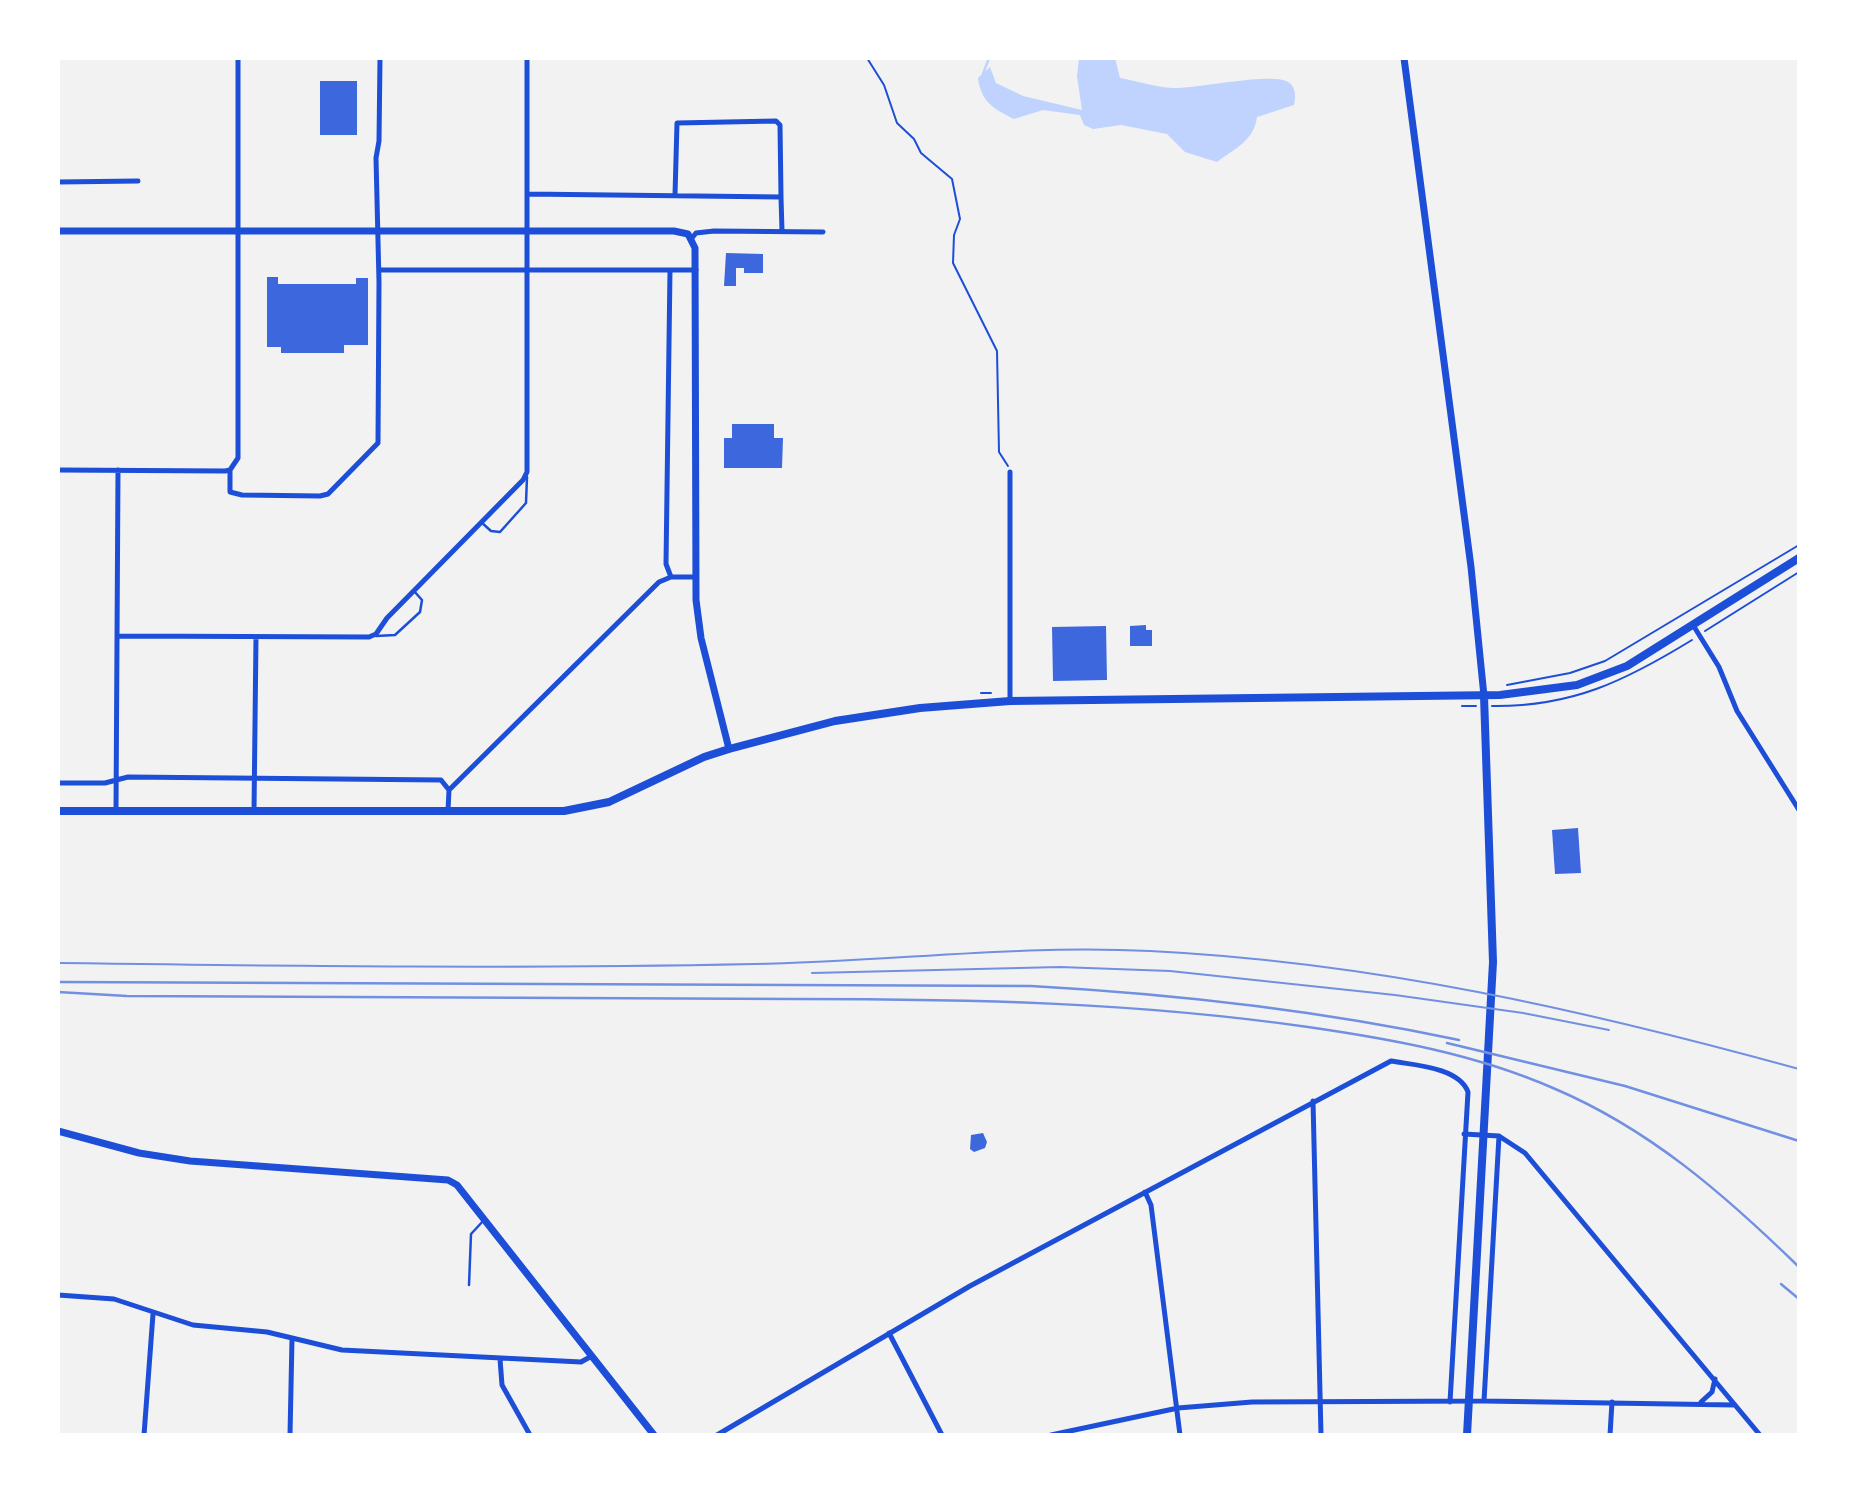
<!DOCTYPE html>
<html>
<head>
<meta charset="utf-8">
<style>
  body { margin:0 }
  #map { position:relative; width:1857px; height:1493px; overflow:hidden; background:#f2f2f2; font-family:Bitter,serif }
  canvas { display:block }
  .frame { position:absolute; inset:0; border:60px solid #fff; pointer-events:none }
</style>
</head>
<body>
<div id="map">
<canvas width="1857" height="1493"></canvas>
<div class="frame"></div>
</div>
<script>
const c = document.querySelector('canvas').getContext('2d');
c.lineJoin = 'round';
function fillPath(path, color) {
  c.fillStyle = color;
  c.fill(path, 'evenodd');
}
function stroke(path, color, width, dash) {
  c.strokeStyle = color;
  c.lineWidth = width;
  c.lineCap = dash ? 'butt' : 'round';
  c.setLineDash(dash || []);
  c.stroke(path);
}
const water = new Path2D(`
  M1079,58h36l5,20c17,3 35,9 53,10 25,0 96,-15 113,-7 10,4 10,15 8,24l-37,12c-3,24 -23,32 -40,45l-32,-10 -18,-18 -46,-9 -28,4 -9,-4 -4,-10 -37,-5 -29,9c-20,-10 -33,-17 -36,-41l12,-11 6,16 27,13 59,14 -5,-34z`);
const stream = new Path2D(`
  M983,74l6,-16`);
const building = new Path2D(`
  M320,81h37v54h-37z
  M726,253l37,1v19h-19v-5h-8v18h-12z
  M267,277h11v7h78v-6h12v67h-24v8h-63v-6h-14z
  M732,424h42v14h9l-1,30h-58v-30h8z
  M1146,625v5h6v16h-22v-20z
  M1106,626l1,54 -54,1 -1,-54z
  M1578,828l3,45 -26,1 -3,-44z
  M983,1133l4,9 -2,6 -11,4 -4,-3 1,-14z`);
const path = new Path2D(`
  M867,58l17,27 13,38 17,16 7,14 31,26 8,40 -6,16 -1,28 44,88 2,101 9,14
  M1705,631l94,-59
  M1507,685l63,-12 35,-12 194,-116
  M981,693h10
  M1462,706h14
  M1492,706c80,1 133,-25 200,-66`);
const service = new Path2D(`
  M481,522l10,9 9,1 26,-29 1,-26
  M376,636l19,-1 25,-23 2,-12 -8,-9
  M469,1285l2,-51 13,-14`);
const minor = new Path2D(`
  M58,182l80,-1
  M527,194l254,3 1,34
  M675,195l2,-72 99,-2 4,4 1,72
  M692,238l4,-5 18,-2 109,1
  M379,270h317
  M670,270l-4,294 5,13
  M58,470l167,1 5,-1 8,-12v-400
  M230,470v22l12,3 78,1 8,-2 50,-51 1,-161 -3,-124 3,-17 1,-83
  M1693,625l26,42 18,44 62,99
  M119,636l250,1 7,-3 11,-16 136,-138 4,-8v-414
  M1010,701v-229
  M58,783h47l23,-6 313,3 8,10
  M116,811l2,-341
  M254,811l2,-174
  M448,811l1,-21 210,-208 12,-5h24
  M1313,1101l8,334
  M1464,1134l35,2 26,17 235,282
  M1145,1192l6,13 29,230
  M58,1295l56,4 79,26 74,7 75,18 239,12 9,-5
  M889,1333l53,102
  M500,1359l2,26 28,50
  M1484,1401l15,-265
  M1701,1402l11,-10 3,-13
  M144,1435l9,-121
  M290,1435l2,-96
  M717,1435l253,-149 421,-225c22,4 68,6 77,31l-18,310
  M1051,1435l127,-27 74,-6 232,-1 251,4
  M1610,1435l2,-33`);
const tertiary = new Path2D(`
  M1404,58l67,509 13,129
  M58,231h616l14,3 7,14 1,352 5,38 28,111
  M58,1131l81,22 51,8 258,19 9,5 197,250`);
const secondary = new Path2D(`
  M58,811h506l45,-9 95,-45 25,-8 106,-28 85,-13 90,-7 490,-6 77,-10 50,-19 172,-108
  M1467,1435l26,-473 -9,-266`);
const tram = new Path2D(`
  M58,963c232,3 464,6 696,1 132,-2 264,-20 396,-13 224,11 434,59 649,118
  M812,973l248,-6 110,4 225,24 128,18 86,17`);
const rail = new Path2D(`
  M58,982l973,4c145,8 287,24 428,54
  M58,992l69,4c222,1 443,2 665,3 176,0 341,3 516,28 83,12 167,27 245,61 97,41 172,107 246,179
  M1447,1043l178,43 174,55
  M1781,1284l18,15`);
fillPath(water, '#bfd3fe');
stroke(stream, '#bfd3fe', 2.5);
fillPath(building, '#3d67dc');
stroke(path, '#1d4ed8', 2);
stroke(service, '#1d4ed8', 2.5);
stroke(minor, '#1d4ed8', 5);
stroke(tertiary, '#1d4ed8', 7);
stroke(secondary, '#1d4ed8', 8);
stroke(tram, '#7290e2', 2);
stroke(rail, '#7290e2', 2.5);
</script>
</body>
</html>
